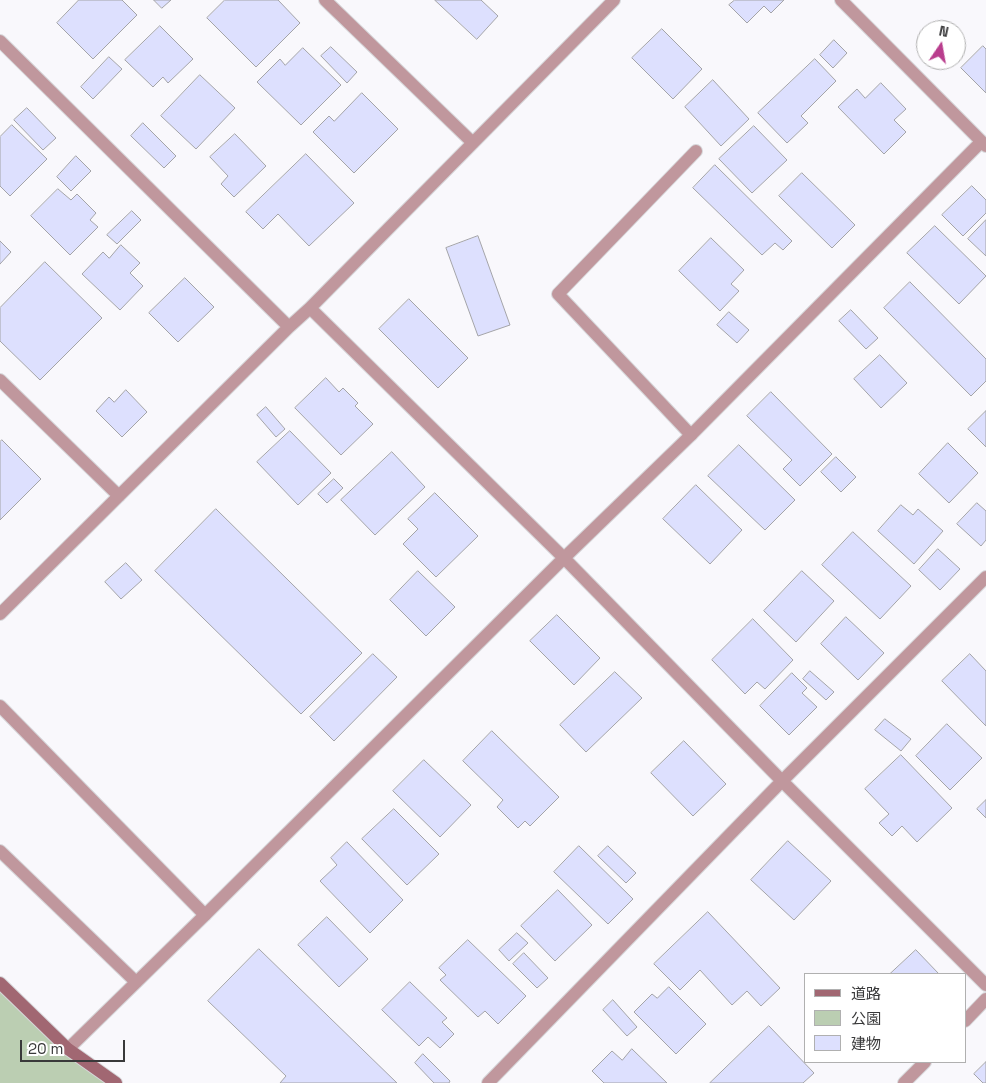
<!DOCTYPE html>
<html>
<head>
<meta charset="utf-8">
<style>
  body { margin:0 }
  #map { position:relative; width:986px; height:1083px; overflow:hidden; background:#f9f8fc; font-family:"Space Grotesk","Noto Sans JP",sans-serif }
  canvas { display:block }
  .legend { position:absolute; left:804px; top:973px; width:162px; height:90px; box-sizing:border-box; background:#fff; border:1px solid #b0b0b0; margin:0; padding:6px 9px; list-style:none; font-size:15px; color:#39393a }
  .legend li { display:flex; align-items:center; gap:10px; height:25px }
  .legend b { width:25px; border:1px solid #b0b0b0 }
  .north { position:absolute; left:916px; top:20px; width:50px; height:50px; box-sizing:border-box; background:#fff; border:1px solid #b0b0b0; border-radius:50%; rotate:12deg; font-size:14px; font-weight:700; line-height:20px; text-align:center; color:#39393a }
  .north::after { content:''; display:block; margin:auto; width:18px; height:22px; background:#b93d8d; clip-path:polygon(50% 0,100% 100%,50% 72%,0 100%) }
  .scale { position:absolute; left:20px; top:1040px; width:105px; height:22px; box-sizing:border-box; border:2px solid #39393a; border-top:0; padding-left:6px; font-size:15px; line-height:18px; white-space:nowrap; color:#39393a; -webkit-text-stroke:4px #fff; paint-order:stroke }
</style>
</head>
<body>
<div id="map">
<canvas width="986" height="1083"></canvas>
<ul class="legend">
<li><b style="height:6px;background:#a16772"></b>道路</li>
<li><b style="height:14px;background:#bbceb2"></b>公園</li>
<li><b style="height:14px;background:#dde0fe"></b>建物</li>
</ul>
<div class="north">N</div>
<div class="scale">20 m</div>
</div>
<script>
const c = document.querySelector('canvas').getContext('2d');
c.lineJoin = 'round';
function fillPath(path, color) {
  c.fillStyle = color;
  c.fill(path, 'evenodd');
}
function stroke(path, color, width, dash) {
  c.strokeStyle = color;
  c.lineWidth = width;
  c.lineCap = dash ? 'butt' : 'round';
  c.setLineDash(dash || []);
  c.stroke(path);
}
const green = new Path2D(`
  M0,983l116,100h-116z`);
const building = new Path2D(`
  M79,0h43l15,15 -44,44 -36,-36z
  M154,0h17l-9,8z
  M225,0h53l22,23 -44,44 -49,-49z
  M435,0h46l17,16 -21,23z
  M735,0h49l-13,13 -7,-7 -17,17 -18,-18z
  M160,26l33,33 -25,24 -5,-6 -10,10 -28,-27z
  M662,29l40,40 -29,30 -41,-41z
  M834,40l13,13 -14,15 -13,-13z
  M983,46l3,3v44l-25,-25z
  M331,47l26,25 -10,11 -26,-27z
  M303,48l38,37 -40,40 -44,-43 23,-23 5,6z
  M109,57l13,12 -29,30 -12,-12z
  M815,59l21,22 -35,35 7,7 -21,20 -29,-30z
  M200,75l35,33 -39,41 -35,-33z
  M713,80l36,39 -28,27 -36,-39z
  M881,83l25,26 -12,11 12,12 -22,22 -46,-47 19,-18 8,9z
  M362,93l36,36 -44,44 -41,-41 16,-16 5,5z
  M27,108l29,30 -13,12 -29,-30z
  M143,123l33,33 -12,12 -33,-32z
  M12,125l35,34 -37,37 -10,-10v-49z
  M754,126l33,34 -35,33 -33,-34z
  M235,134l31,32 -32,31 -13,-13 7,-8 -18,-19z
  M306,154l48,49 -45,43 -31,-32 -15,15 -17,-17z
  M76,156l15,15 -20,20 -14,-14z
  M715,165l77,76 -9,9 -8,-7 -13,12 -69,-67z
  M802,173l53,52 -23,23 -53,-52z
  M972,186l14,14v13l-23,23 -21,-21z
  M58,189l13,11 6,-6 19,19 -6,7 8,7 -28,28 -39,-39z
  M132,211l9,9 -24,24 -10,-9z
  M986,220v36l-18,-17z
  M935,226l51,50 -27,28 -52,-51z
  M478,236l32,89 -32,11 -32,-88z
  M711,238l33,32 -13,14 8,7 -19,20 -41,-40z
  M0,241l11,11 -11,12z
  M121,245l19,18 -10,10 13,13 -23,24 -38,-36 21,-22 6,6z
  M45,262l57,56 -62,62 -40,-39v-33z
  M185,278l29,29 -36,35 -29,-29z
  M910,282l76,77v22l-15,15 -87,-88z
  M409,299l59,59 -30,30 -59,-59z
  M851,310l27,28 -12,11 -27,-28z
  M729,312l20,18 -12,13 -20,-18z
  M880,355l27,28 -26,25 -27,-29z
  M326,378l13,14 4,-4 15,15 -3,3 18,18 -32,31 -46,-47z
  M126,390l21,22 -25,25 -26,-26 13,-14 5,5z
  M771,392l61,62 -32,32 -17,-17 9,-9 -45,-44z
  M266,407l19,22 -9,8 -19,-22z
  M986,411v36l-18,-18z
  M290,431l41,42 -33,32 -41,-43z
  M2,440l39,39 -41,41v-78z
  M948,443l30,30 -29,30 -30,-29z
  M739,445l56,55 -30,30 -57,-54z
  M392,452l33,35 -50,48 -34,-35z
  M836,457l20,20 -15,15 -20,-20z
  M334,479l9,9 -16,15 -9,-9z
  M696,485l46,45 -32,34 -47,-45z
  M435,493l43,43 -42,41 -33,-33 15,-15 -10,-10z
  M977,503l9,8v29l-5,6 -24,-22z
  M901,505l12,10 5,-6 25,22 -29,33 -36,-33z
  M216,509l146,144 -61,61 -146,-143z
  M853,532l58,54 -31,33 -58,-54z
  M938,549l22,20 -20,21 -21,-20z
  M126,563l16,17 -21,19 -16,-17z
  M418,571l37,36 -29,29 -36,-36z
  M802,571l32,30 -38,41 -32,-31z
  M557,615l43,43 -26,27 -44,-44z
  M846,617l38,36 -26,27 -37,-36z
  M753,619l40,41 -28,29 -8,-7 -12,12 -33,-34z
  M373,654l24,23 -63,64 -24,-24z
  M970,654l16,17v55l-44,-45z
  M810,671l24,21 -8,8 -23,-21z
  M615,672l27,26 -56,54 -26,-27z
  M792,673l15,15 -5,5 15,14 -28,28 -29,-29z
  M885,719l26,20 -10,12 -26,-21z
  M947,724l35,34 -32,32 -34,-34z
  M492,731l67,66 -29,29 -5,-5 -7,7 -21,-21 6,-7 -40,-39z
  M684,741l42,43 -33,32 -42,-43z
  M901,755l51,53 -35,34 -15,-16 -10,10 -13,-13 10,-9 -24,-25z
  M424,760l47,45 -31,32 -47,-46z
  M986,800v18l-9,-9z
  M394,809l45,45 -32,31 -45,-46z
  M788,841l43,40 -37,39 -43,-40z
  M347,842l56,58 -33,33 -50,-52 17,-16 -6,-7z
  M579,846l54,53 -25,25 -54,-52z
  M608,846l28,27 -10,10 -28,-27z
  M558,890l34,35 -37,36 -34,-35z
  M708,912l72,76 -19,18 -14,-15 -15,14 -32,-35 -20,20 -26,-26z
  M327,917l41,42 -29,28 -41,-42z
  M517,933l11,10 -19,18 -10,-11z
  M468,940l58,56 -28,28 -13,-13 -7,6 -38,-37 6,-5 -7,-7z
  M259,949l138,134h-117l6,-7 -78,-75z
  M916,950l23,24h-49z
  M524,953l24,25 -11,10 -24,-24z
  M410,982l37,36 -5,4 12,12 -14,14 -12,-11 -9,9 -37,-36z
  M669,987l37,37 -30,30 -42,-42 18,-18 5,4z
  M613,1000l24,27 -10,9 -24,-26z
  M769,1026l45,47 -11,10h-93z
  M632,1049l35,34h-63l-12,-12 20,-20 10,9z
  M423,1054l27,27 -1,2h-15l-19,-20z
  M986,1062v21h-3l-9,-9z`);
const lane = new Path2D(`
  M691,435l-133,-141 138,-143
  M0,706l205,209
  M0,851l136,131`);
const street = new Path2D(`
  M325,0l148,143
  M841,0l145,146
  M0,41l289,286
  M310,308l254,250 218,223 204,204
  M0,380l119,116
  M0,614l289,-287 21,-19 304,-308
  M965,1021l21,-22
  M68,1049l137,-134 359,-357 127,-123 290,-293
  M488,1083l294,-302 204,-204
  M904,1083l21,-21`);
const secondary = new Path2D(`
  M0,983l68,66 48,34`);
fillPath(green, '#bbceb2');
fillPath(building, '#dde0fe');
stroke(building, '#a4a4a8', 1);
stroke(lane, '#d6d6d9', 14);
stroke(street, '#d6d6d9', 14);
stroke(secondary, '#d6d6d9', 14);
stroke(lane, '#c0979d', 12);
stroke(street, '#c0979d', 12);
stroke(secondary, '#a16772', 12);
</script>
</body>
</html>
